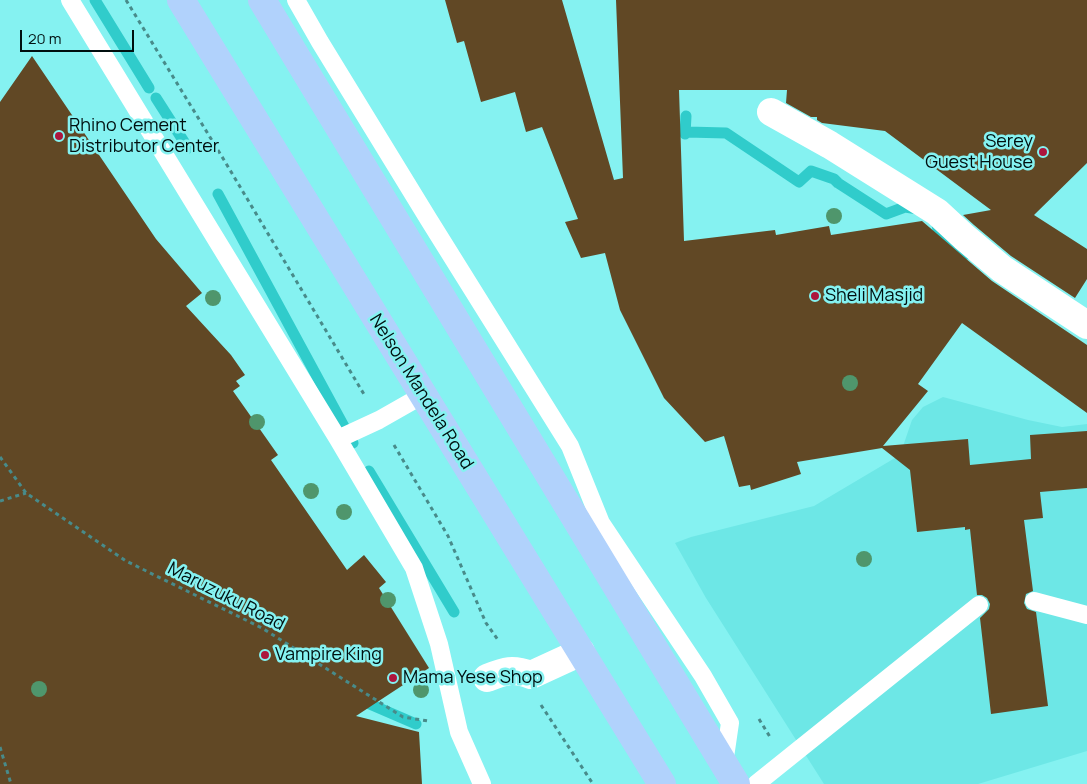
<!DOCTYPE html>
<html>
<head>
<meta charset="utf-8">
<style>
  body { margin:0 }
  #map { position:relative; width:1087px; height:784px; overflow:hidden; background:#85f2f1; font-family:Manrope,sans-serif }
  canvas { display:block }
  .scale { position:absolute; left:20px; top:30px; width:114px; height:22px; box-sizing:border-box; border:2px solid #000f0f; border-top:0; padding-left:6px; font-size:15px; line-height:18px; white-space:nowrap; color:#000f0f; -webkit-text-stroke:4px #85f2f1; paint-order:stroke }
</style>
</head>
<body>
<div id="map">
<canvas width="1087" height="784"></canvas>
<div class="scale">20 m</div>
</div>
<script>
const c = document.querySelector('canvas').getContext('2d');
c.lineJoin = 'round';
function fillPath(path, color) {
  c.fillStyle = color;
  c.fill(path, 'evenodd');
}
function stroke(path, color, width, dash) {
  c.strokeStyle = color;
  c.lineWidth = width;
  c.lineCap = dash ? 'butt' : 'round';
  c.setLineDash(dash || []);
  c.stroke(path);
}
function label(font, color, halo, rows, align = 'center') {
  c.font = font + ' Manrope,sans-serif';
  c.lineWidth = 5;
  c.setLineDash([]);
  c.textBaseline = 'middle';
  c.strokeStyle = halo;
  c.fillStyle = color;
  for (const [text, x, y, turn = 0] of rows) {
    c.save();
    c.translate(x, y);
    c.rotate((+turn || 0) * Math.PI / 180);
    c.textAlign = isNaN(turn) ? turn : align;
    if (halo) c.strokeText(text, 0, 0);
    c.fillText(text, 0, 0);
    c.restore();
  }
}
const built = new Path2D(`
  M943,397l85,23 34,7 25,-3v327l-109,33h-154l-118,-186 -31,-55 16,-6 123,-31 86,-51 12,-35 11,-13z`);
const stream = new Path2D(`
  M95,0l54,88
  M156,98l32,50
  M686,116l-1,18 2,-2 39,1 73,49 12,-11 23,8 4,4 48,31 19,-7 13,2
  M218,194l135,249
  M936,218l3,18 28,18
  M369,471l85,141
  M359,697l6,5 51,22`);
const building = new Path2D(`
  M445,0h117l52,180 9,-2 -7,-178h471v163l-53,52 53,34v30l-12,19 -64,-42 -37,-31 -11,-10 28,-5 -106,-79 -63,-8 -5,-3v-3h-6l-25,-14 1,-13h-108l5,151 91,-11 1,5 53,-9 2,9 91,-14 70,60 95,64v68l-125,-90 -44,61 10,7 -45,55 85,-7 2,26 61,-6 -1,-24 57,-4v57l-47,4 3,26 -19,2 9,71 -7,3 -2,9 3,6 9,3 12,94 -57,8 -11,-96 9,-9 1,-5 -3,-6 -5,-3h-5l-7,-66 -5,1v-3l-48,5 -7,-62 -28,-22 -85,14 4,12 -50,16 -1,-5 -11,2 -15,-51 -19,6 -41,-44 -44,-88 -15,-57 -24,5 -16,-36 13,-3 -36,-92 -16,5 -11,-40 -34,10 -17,-61 -7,2z
  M32,56l124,183 46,54 -16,13 45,49 14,20 -9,6 4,5 -7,5 45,64 -7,5 76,110 17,-15 22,27 -7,6 50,80 -73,48 63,16 3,52h-422v-682z`);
const path = new Path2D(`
  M126,0l98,160 141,236
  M394,445l54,91 38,87 12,17
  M0,457l26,36 100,68 136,67 141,89 25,4
  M0,501l26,-8
  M541,705l52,79
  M759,719l11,18
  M0,747l11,37`);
const service = new Path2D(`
  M70,0l268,439 76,129 25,76 20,88 23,52
  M296,0l24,42 109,178 141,226 31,77 102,153 27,47 -6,41
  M338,439l41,-19 44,-25
  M1034,601l53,14
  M756,784l223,-179`);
const minor = new Path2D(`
  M771,112l59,33 107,67 27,25 38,32 85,56
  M487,678c18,-7 25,-10 44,-3l50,-23`);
const primary = new Path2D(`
  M181,0l481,784
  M262,0l474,784`);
const trees = [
  [834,216],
  [213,298],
  [850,383],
  [257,422],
  [311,491],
  [344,512],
  [864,559],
  [388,600],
  [39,689],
  [421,690]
];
const markers = [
  [59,136,5,"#ac163d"],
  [1043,152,5,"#ac163d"],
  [815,296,5,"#ac163d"],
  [265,655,5,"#ac163d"],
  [393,678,5,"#ac163d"]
];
const poiNames = [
  ["Rhino Cement",69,126],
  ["Distributor Center",69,147],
  ["Serey",1033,142,"right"],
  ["Guest House",1033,163,"right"],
  ["Sheli Masjid",825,296],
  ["Vampire King",275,655],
  ["Mama Yese Shop",403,678]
];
const streetNames = [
  ["Nelson Mandela Road",421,392,58],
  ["Maruzuku Road",226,597,27]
];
fillPath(built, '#6de7e6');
stroke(stream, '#30cccb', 11);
fillPath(building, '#614825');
stroke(path, '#488b8a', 3, [4, 4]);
stroke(service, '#fff', 18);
stroke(minor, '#fff', 28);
stroke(primary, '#b1d2fc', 28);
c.fillStyle = '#4f966c';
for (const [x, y] of trees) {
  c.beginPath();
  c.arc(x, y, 8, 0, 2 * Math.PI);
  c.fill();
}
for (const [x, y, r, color] of markers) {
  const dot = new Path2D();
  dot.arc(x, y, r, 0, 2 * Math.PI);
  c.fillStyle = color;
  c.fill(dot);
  stroke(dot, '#85f2f1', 2);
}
label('18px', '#000f0f', '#85f2f1', poiNames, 'left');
label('18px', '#000f0f', '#85f2f1', streetNames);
</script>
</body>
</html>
